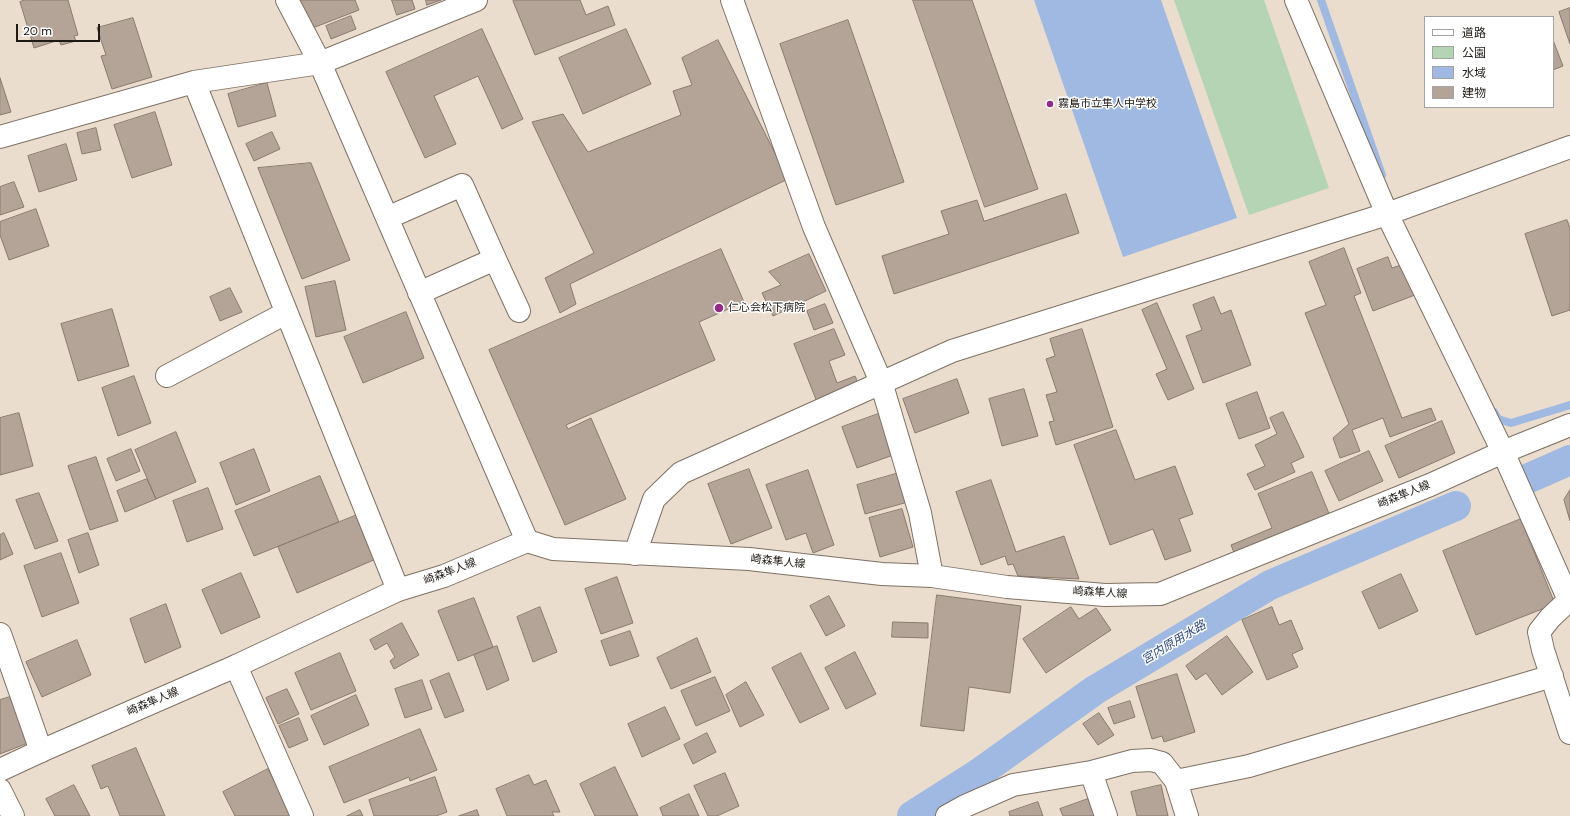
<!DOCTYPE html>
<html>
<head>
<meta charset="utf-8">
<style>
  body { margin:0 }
  #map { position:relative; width:1570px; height:816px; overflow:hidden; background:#ebddcd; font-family:"DM Sans","Noto Sans JP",sans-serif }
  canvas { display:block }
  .legend { position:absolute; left:1424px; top:16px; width:130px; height:92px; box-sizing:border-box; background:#fff; border:1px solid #a5a3a1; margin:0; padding:5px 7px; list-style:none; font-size:12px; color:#1e1914 }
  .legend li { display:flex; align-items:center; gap:8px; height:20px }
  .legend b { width:20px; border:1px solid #a5a3a1 }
  .scale { position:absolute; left:16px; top:24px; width:84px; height:18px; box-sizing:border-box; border:2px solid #1e1914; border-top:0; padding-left:5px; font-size:12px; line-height:14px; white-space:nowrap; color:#1e1914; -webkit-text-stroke:3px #fff; paint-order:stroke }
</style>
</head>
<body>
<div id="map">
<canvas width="1570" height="816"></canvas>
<ul class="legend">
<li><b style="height:5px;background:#fff"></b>道路</li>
<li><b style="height:11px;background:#b5d4b4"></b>公園</li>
<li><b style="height:11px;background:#9fb9e3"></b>水域</li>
<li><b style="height:11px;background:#b3a497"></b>建物</li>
</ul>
<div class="scale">20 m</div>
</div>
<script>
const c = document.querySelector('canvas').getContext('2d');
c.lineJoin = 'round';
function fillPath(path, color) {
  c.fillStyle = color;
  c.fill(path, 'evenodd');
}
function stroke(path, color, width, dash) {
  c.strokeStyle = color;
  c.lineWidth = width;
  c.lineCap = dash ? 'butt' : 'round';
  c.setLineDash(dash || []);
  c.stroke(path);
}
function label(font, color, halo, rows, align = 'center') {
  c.font = font + ' "DM Sans","Noto Sans JP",sans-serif';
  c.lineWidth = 3;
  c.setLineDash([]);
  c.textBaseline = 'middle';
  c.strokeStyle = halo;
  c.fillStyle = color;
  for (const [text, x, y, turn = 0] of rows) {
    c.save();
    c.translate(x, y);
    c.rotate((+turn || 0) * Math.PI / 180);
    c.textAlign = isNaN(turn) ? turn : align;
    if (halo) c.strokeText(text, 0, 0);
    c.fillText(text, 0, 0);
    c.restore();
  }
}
const green = new Path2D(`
  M1174,0h90l65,188 -80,27z`);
const water = new Path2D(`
  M1034,0h127l76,218 -114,39z`);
const stream = new Path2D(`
  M1321,0l61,175
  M1494,412l4,7 13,4 59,-18`);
const canal = new Path2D(`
  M1527,479l43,-19
  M912,816l66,-42 117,-84 175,-105 186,-79`);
const building = new Path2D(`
  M25,0h43l10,35 -4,1 2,5 -15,4 -2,-5 -25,8 -14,-46z
  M300,0h55l4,10 -49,19z
  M392,0h20l3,9 -18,6z
  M426,0h15l-14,5z
  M515,0h65l6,15 22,-9 7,19 -80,30 -22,-54z
  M913,0h59l66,189 -53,18z
  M1570,8v36l-11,-32z
  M351,16l5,13 -25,10 -5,-13z
  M133,18l19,59 -40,12 -11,-33 5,-1 -9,-27z
  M848,20l56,162 -68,23 -56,-161z
  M482,29l41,90 -21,10 -24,-53 -44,20 22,48 -31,14 -39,-86z
  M626,29l25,55 -68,30 -24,-56z
  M718,40l70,139 -218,105 6,20 -16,9 -15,-35 49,-25 -62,-131 31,-8 25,38 93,-37 -8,-24 19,-6 -10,-27z
  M1553,40l10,26 -10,4z
  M0,78l11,34 -11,3z
  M267,83l9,33 -38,11 -10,-33z
  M155,112l17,53 -40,13 -18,-53z
  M96,128l5,22 -19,4 -5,-21z
  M272,132l8,17 -26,12 -8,-17z
  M66,144l11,36 -38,12 -11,-36z
  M311,163l39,97 -48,19 -44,-111z
  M14,182l10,25 -24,8v-28z
  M1066,194l13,39 -185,61 -12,-38 67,-22 -8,-23 36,-11 7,21z
  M36,209l13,37 -40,14 -9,-25v-13z
  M1567,220l3,8v82l-18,6 -27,-82z
  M1344,248l17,45 -7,3 48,122 29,-10 5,12 -46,17 -7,-19 -31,12 8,21 -20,7 -7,-20 16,-14 -44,-111 21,-8 -17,-43z
  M721,249l23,53 -45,20 16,38 -149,65 2,4 23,-11 35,81 -61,26 -76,-175z
  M809,254l17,37 -53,25 -11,-23 19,-8 -12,-13z
  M1388,257l4,11 12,-4 11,31 -42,16 -16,-42z
  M335,281l11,49 -30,7 -11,-50z
  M230,288l12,24 -22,9 -10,-24z
  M1214,297l7,17 10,-4 20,55 -48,18 -17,-47 16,-6 -9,-25z
  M1157,303l37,86 -26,11 -12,-26 11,-5 -25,-59z
  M825,304l8,19 -19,7 -7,-19z
  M112,309l17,57 -51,15 -17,-57z
  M406,312l18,46 -61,25 -19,-46z
  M834,329l11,26 -16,6 8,22 18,-7 4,9 -42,17 -23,-58z
  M1082,329l31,98 -57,18 -7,-23 5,-1 -8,-26 11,-3 -11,-33 9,-3 -5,-17z
  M134,376l17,47 -33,13 -16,-48z
  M957,379l12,34 -54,20 -12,-34z
  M1024,389l14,47 -36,10 -13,-47z
  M1257,392l13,36 -31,11 -13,-35z
  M1283,412l21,45 -13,6 4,9 -40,18 -8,-16 18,-8 -10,-21 22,-11 -7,-16z
  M19,413l14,53 -33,9v-57z
  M881,413l15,41 -39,14 -15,-41z
  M1442,421l13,32 -56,25 -14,-32z
  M1116,430l19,50 40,-14 18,48 -14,5 12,32 -26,9 -12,-31 -43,16 -36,-100z
  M176,432l20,50 -40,17 -21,-49z
  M131,449l9,22 -24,10 -9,-22z
  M254,449l16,42 -34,14 -16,-42z
  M1369,451l14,30 -44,20 -14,-30z
  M96,457l22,64 -28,9 -22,-64z
  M749,469l23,59 -41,16 -23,-60z
  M808,470l26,75 -21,8 -7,-20 -20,7 -20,-55z
  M1312,472l18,44 -95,39 -4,-10 41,-17 -14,-34z
  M899,473l9,29 -43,12 -8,-29z
  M320,476l19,46 -85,34 -19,-45z
  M147,479l9,20 -31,13 -8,-21z
  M991,480l25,72 48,-16 15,43 -61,-3 -5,-12 -5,1 -3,-9 -24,9 -25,-73z
  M208,488l15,41 -36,13 -14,-41z
  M1570,490v31l-6,-21z
  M39,493l19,48 -23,8 -19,-49z
  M902,509l11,38 -33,10 -11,-39z
  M357,515l19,44 -79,34 -19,-46z
  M1521,519l34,85 -79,31 -33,-84z
  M4,533l9,21 -13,6v-25z
  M88,533l11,32 -20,8 -11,-33z
  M61,553l18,50 -37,14 -18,-51z
  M241,573l19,44 -39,17 -19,-44z
  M1401,574l17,37 -39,18 -17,-37z
  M617,577l16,46 -32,11 -16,-45z
  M937,595l84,11 -11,87 -41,-6 -5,44 -43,-5z
  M829,596l16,30 -19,10 -16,-30z
  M474,598l19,49 -35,14 -20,-50z
  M166,604l15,43 -36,16 -15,-44z
  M540,607l17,45 -24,10 -16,-45z
  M1071,607l8,12 17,-11 15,22 -65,43 -23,-34z
  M1272,607l7,18 12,-5 12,29 -11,5 6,13 -31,13 -25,-60z
  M893,622l35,1v15l-36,-1z
  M402,623l17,32 -25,14 -4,-8 5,-4 -8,-14 -12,7 -5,-10z
  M630,631l9,25 -29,10 -9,-25z
  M1227,636l26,36 -31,23 -16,-22 -10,7 -10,-14z
  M697,638l14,34 -40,17 -14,-31z
  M77,640l14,35 -49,22 -16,-35z
  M497,646l12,34 -22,10 -13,-35z
  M855,652l21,42 -30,15 -21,-41z
  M340,653l16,38 -45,19 -16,-37z
  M801,653l28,56 -29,14 -28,-55z
  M449,673l15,38 -19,7 -15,-37z
  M1177,674l18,58 -31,10 -2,-6 -10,3 -16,-52z
  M715,677l15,34 -34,15 -15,-35z
  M422,680l10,29 -27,9 -10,-29z
  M746,682l18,33 -24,12 -14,-32z
  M287,689l12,25 -21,10 -12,-26z
  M356,695l13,30 -45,20 -13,-29z
  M10,697l18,46 -28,11v-54z
  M1130,701l5,16 -21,7 -6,-16z
  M665,707l15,32 -38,18 -14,-33z
  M1099,713l15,22 -16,10 -15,-21z
  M299,718l9,22 -19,8 -10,-22z
  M420,729l17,41 -27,11 -1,-4 -65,26 -15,-36z
  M707,733l9,19 -23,12 -9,-19z
  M136,748l29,68h-45l-12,-30 -7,3 -9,-23z
  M615,767l23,49h-43l-15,-32z
  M268,769l24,47h-57l-12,-24z
  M725,773l14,33 -22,10h-9l-14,-30z
  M529,775l5,10 12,-5 14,32h-8l2,4h-47l-11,-27z
  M435,777l12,35 -11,4h-62l-5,-16z
  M74,785l16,31h-35l-9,-17z
  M1161,785l7,31h-31l-6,-24z
  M689,794l10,22h-36l-3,-8z
  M1088,799l7,17h-32l-3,-7z
  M1038,802l5,14h-33l-1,-4z
  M360,810l3,6h-16z
  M477,810l2,6h-20z`);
const minor = new Path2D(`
  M287,0l33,63 207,478
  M732,0l82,227 67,155 39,131 12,63
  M1296,0l91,214 116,238 66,148 -19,18 -11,14 4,18 27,83
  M194,82l204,508
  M0,137l194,-55 126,-19 156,-63
  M387,218l75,-33 33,74 -76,34
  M495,259l24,52
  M167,376l119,-63
  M635,554l19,-55 27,-26 271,-122 435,-137 183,-67
  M0,634l41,117
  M236,666l66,150
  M1091,772l15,44
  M1176,781l11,35
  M0,790l13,26
  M947,816l18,-10 48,-21 78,-13 41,-11 19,-1 11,3 14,18 73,-15 303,-90`);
const major = new Path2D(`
  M0,770l41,-19 195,-85 162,-76 46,-14 83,-35 26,8 196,10 133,15 50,2 75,11 98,8 55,-1 270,-109 73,-33 67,-27`);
const markers = [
  [1050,104,4,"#95298a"],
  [719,308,5,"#95298a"]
];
const poiNames = [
  ["霧島市立隼人中学校",1058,104],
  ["仁心会松下病院",728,308]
];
const streetNames = [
  ["崎森隼人線",1404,495,-22],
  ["崎森隼人線",778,562,6],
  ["崎森隼人線",450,572,-21],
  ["崎森隼人線",1100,593,3],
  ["崎森隼人線",153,702,-23]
];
const waterNames = [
  ["宮内原用水路",1174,643,-31]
];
fillPath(green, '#b5d4b4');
fillPath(water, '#9fb9e3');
stroke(stream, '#9fb9e3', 8);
stroke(canal, '#9fb9e3', 30);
fillPath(building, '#b3a497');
stroke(building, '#897a6d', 1);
stroke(minor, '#7e7264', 24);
stroke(major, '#7e7264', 24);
stroke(minor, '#fff', 22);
stroke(major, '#fff', 22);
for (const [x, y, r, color] of markers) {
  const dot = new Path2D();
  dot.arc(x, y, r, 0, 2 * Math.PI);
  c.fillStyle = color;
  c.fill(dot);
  stroke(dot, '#fff', 1.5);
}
label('11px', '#1e1914', '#fff', poiNames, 'left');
label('11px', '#1e1914', '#fff', streetNames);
label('italic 12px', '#2a497f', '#fff', waterNames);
</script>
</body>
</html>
